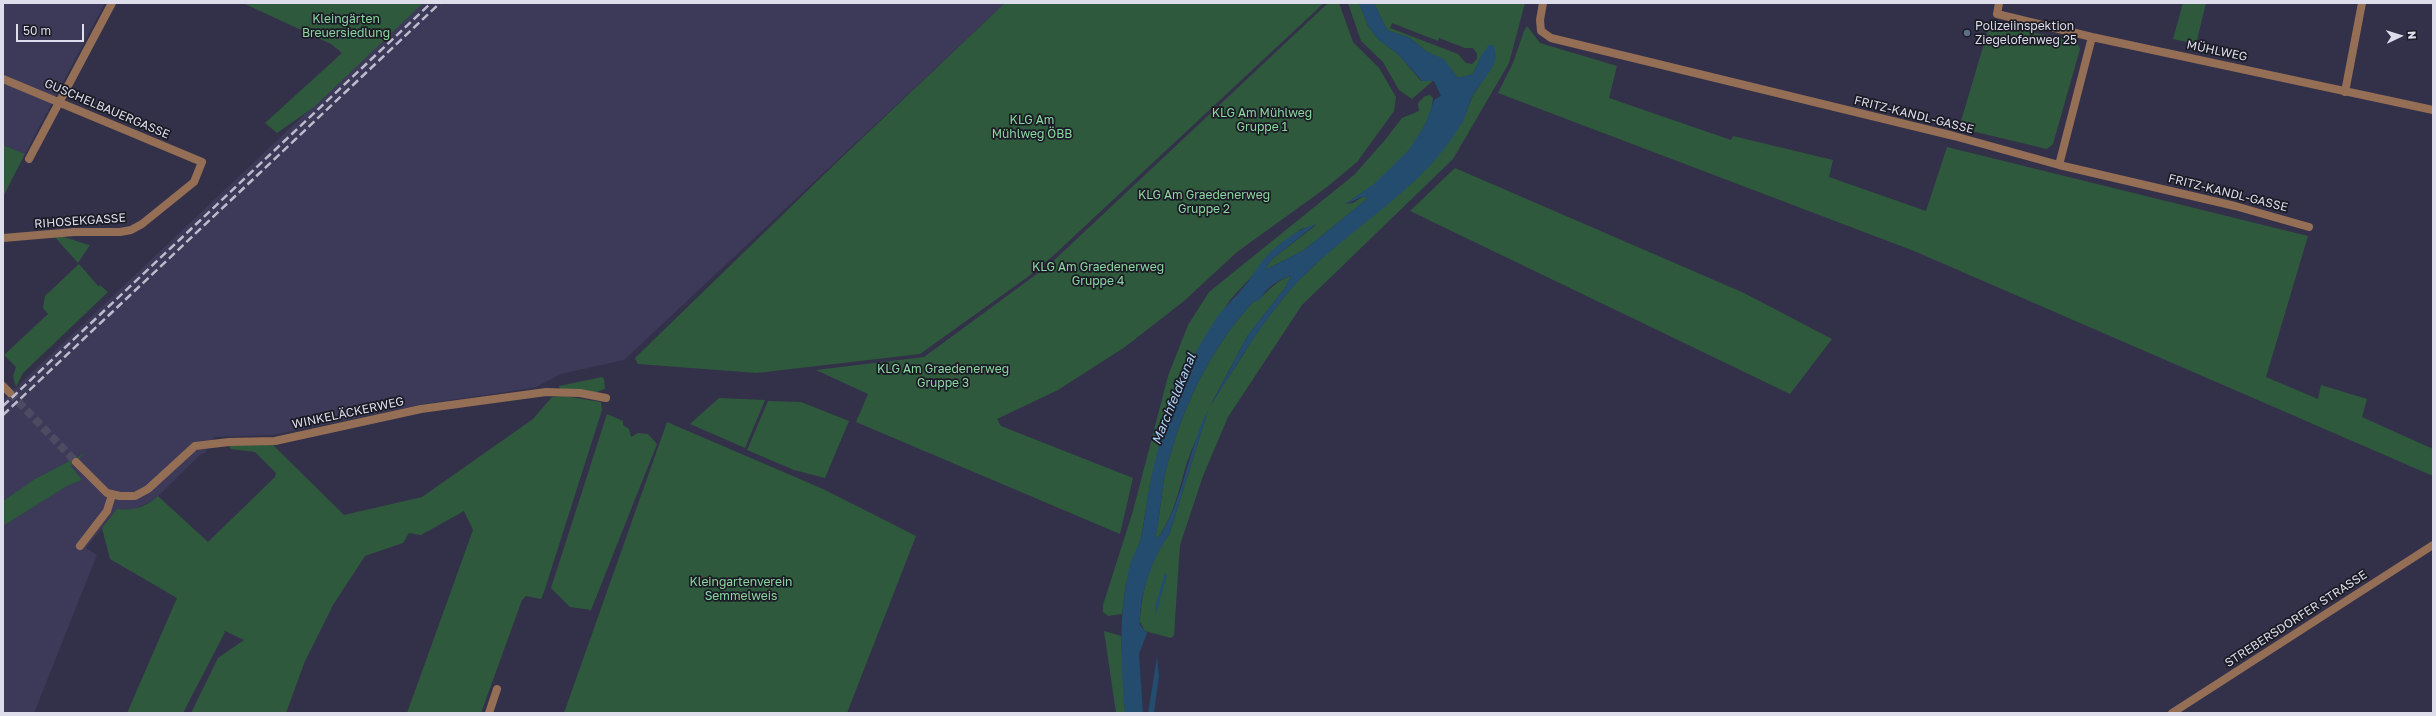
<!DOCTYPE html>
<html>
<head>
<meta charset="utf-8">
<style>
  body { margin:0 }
  #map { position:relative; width:2436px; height:716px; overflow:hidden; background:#333149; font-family:"Golos Text",sans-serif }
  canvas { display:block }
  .frame { position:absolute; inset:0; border:4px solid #ddddec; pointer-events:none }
  .north { position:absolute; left:2380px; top:16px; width:40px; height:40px; -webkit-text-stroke:3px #1b1b25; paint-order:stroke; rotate:86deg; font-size:11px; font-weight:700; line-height:16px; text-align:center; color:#ddddec }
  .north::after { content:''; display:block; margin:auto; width:14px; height:18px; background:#ddddec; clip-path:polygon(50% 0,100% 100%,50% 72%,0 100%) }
  .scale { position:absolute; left:16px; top:24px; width:68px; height:18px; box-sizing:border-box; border:2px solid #ddddec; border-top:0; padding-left:5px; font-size:12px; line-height:14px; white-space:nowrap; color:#ddddec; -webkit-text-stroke:3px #1b1b25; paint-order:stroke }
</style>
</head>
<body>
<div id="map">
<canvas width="2436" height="716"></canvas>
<div class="frame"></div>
<div class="north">N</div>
<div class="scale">50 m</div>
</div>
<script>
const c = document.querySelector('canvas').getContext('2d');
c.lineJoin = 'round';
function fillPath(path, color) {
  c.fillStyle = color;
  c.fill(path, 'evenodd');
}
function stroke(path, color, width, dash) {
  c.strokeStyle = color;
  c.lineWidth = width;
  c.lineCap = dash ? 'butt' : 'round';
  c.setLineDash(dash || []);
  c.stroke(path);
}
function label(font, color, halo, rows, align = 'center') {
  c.font = font + ' "Golos Text",sans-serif';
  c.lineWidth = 3.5;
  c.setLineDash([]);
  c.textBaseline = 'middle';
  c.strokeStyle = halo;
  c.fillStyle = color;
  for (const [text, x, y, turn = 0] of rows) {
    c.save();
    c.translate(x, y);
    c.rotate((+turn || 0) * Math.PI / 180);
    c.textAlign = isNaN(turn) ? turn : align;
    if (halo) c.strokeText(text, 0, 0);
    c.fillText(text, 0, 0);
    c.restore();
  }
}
const built = new Path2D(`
  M3,3h102l-80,151 -22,-9z
  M422,3h583l-381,357 -63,14 -25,13 -11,2 -101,15 -151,31 -59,2 -9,16 -4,1 -47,46 -20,9h-17l-31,39 11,7 -63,158h-31v-187l64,-40 15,-6 -11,-14 12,-12 -48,25 -32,22v-101z`);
const green = new Path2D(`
  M243,3h180l-109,104 -37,26 -12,-10 77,-70 -11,-9z
  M1005,3h319l-269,251 -26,22 -109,78 -163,19 -119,-9 -3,-6 202,-196z
  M1328,3h11l14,39 26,26 17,29 -2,14 -37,51 -30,25 -90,65 -53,49 -59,46 -67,43 -61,29 4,7 132,52 -13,56 -264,-112 12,-28 -52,-24 108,-13 125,-92z
  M1348,3h11l9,23 10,13 21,16 22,26 13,-1 -22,19 -13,-9 -16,-28 -22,-21z
  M1374,3h151l-16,60 -56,96 -151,146 -74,112 -25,59 -23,69 -6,90 -3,3 -26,-7 -5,-9c1,-30 11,-64 29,-87l39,-124c-7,18 -16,36 -22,54 -7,25 -13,53 -29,74l-1,-4c4,-20 5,-41 9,-61 16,-64 44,-124 88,-172 9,-2 21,-22 38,-26l-6,12 -37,47 -38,71 35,-54 9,-17 39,-49 169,-163 11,-28 20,-30 -12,-9 -8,18 -15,4 -14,-18 -17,-8 -17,-14 -23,-8zM1392,23l46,18 1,-3 26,10h8l4,6v5l-5,5 -6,-1 -8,-9 -68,-26z
  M2183,3h23l-10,41 -23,-5z
  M1990,23l87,19 3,7 -27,95 -6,5 -88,-21z
  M1527,26l13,17 77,23 -8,32 122,42 2,-4 100,24 -4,17 97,34 21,-64 361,89 -42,141 52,22 3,-14 46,14 -5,18 71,32v27l-519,-225 -416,-158 15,-30 11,-32z
  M1430,95l3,3c-1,5 -1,10 -3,15 -15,40 -49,70 -85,91l8,-1 11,-7 3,3 -63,51 -39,20 6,-10 45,-35 -15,4 -49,47 -22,24 -35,55 -27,62 -18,67 -9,54 -15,45 -4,31 -14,2 -5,-4v-7l30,-94 35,-135 20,-51 21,-33 145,-117 31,-35 17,-22 17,-7 -1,-8 7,-7z
  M3,145l22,9 -22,43z
  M1455,168l289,125 88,46 -42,55 -380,-183z
  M54,236c11,-1 25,7 36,9l-12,18z
  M79,264l20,23 1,-2 8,7 -85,81 -7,14 -3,-10 3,-10 -12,-12 44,-41 -5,-6 2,-12z
  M602,377l2,2 1,10 -11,4 -34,-4 -1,-3z
  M564,396l37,6 1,8 -58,182 -3,7 -15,-3 -4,4 -41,113h-74l66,-183 -9,-19 -43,24 -12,-2 -6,10 -38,13 -32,49 -28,56 -19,52h-95l27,-55 26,-18 -21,-10 2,2 -42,81h-56l50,-115 -67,-39 -8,-31 15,-19c16,2 29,-2 41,-13l50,46 67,-65 1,-4 -21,-21 -24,-3 -3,-4h45l71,70 78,-18 111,-78 19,-22z
  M719,398l46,2 -20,48 -55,-24z
  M768,401l33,1 48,19 -24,57 -31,-8 -47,-20z
  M607,414l16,7v4l6,4 2,8 7,-4 10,1 9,10 -66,166 -21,-3 -19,-19z
  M667,422l156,67 93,47 -69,177h-283z
  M85,453l-14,13 11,14 -15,6 -64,40v-25l32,-22z
  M1104,631l17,5 4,77h-9z`);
const water = new Path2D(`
  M1359,3h15l13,27 23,8 17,14 17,7 14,19 15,-4 8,-18 8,-11h4c10,19 -12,35 -20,50 -5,9 -6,20 -11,28 -40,69 -118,107 -170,165 -32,36 -56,78 -82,119l38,-72 37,-47 6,-12c-12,3 -26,12 -30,23l-8,3c-44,48 -72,108 -88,172 -4,20 -5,41 -9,61l1,4c19,-23 30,-74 40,-103 3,-8 6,-18 11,-25l-39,124c-16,21 -31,63 -29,90l7,8 -8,21 4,59h-18c-4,-48 -7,-96 4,-144 2,-11 9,-20 12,-31 4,-18 5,-36 9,-54 11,-55 31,-111 62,-159 8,-14 20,-24 31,-37 6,-7 11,-16 17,-24 13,-17 35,-34 56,-40l-45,36 -6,10 39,-20 63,-51 -3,-3 -20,9 30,-21 34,-33 17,-26 9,-25 7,-4 -7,-15h-12l-23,-26 -21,-16 -10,-13z
  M1165,573l2,3 -12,41v-10z
  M1157,657l2,19 -5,37h-6z`);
const minorTunnel = new Path2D(`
  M10,393l66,69`);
const minor = new Path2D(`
  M1543,3l-3,17 1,11 10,7 403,98 105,29 176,41 74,21
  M1999,3l-2,11 95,23 341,73
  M3,79l199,83 -8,20 -52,42 -11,6 -11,2h-46l-71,6
  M2345,92l17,-89
  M29,159l83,-156
  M2059,165l33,-128
  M3,386l7,7
  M76,462l31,31 13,3h15l13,-7 47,-43 34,-4 46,-1 146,-32 125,-17 34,1 26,5
  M80,546l27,-35 5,-16
  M489,713l8,-24`);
const tertiary = new Path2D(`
  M2172,713l261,-168`);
const rail = new Path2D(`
  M3,406l428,-403
  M3,415l437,-412`);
const markers = [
  [1967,33,4,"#5c6f8a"]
];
const parkNames = [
  ["Kleingärten",346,19],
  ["Breuersiedlung",346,33],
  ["KLG Am Mühlweg",1262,113],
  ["Gruppe 1",1262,127],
  ["KLG Am",1032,120],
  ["Mühlweg ÖBB",1032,134],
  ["KLG Am Graedenerweg",1204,195],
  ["Gruppe 2",1204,209],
  ["KLG Am Graedenerweg",1098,267],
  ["Gruppe 4",1098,281],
  ["KLG Am Graedenerweg",943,369],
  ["Gruppe 3",943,383],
  ["Kleingartenverein",741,582],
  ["Semmelweis",741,596]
];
const poiNames = [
  ["Polizeiinspektion",1975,26],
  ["Ziegelofenweg 25",1975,40]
];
const streetNames = [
  ["MÜHLWEG",2217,51,12],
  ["GUSCHELBAUERGASSE",107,109,23],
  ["FRITZ-KANDL-GASSE",1914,115,14],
  ["FRITZ-KANDL-GASSE",2228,193,14],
  ["RIHOSEKGASSE",80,221,-4],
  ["WINKELÄCKERWEG",348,413,-12],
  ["STREBERSDORFER STRASSE",2296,619,-33]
];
const waterNames = [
  ["Marchfeldkanal",1174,399,-68]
];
fillPath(built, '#3c3a58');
fillPath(green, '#2f593c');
fillPath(water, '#234c6f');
stroke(minorTunnel, '#4c4b61', 8, [8, 4]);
stroke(minor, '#956e56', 8);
stroke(tertiary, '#956e56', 8);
stroke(rail, '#bdbccd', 2.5, [8, 4]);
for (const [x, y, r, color] of markers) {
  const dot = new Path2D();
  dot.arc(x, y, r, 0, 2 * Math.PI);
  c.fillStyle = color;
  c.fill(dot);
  stroke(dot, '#1b1b25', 1.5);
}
label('12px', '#8dd7a2', '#1b1b25', parkNames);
label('12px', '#ddddec', '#1b1b25', poiNames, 'left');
label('12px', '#ddddec', '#1b1b25', streetNames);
label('italic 13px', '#add2f5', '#1b1b25', waterNames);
</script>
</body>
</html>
